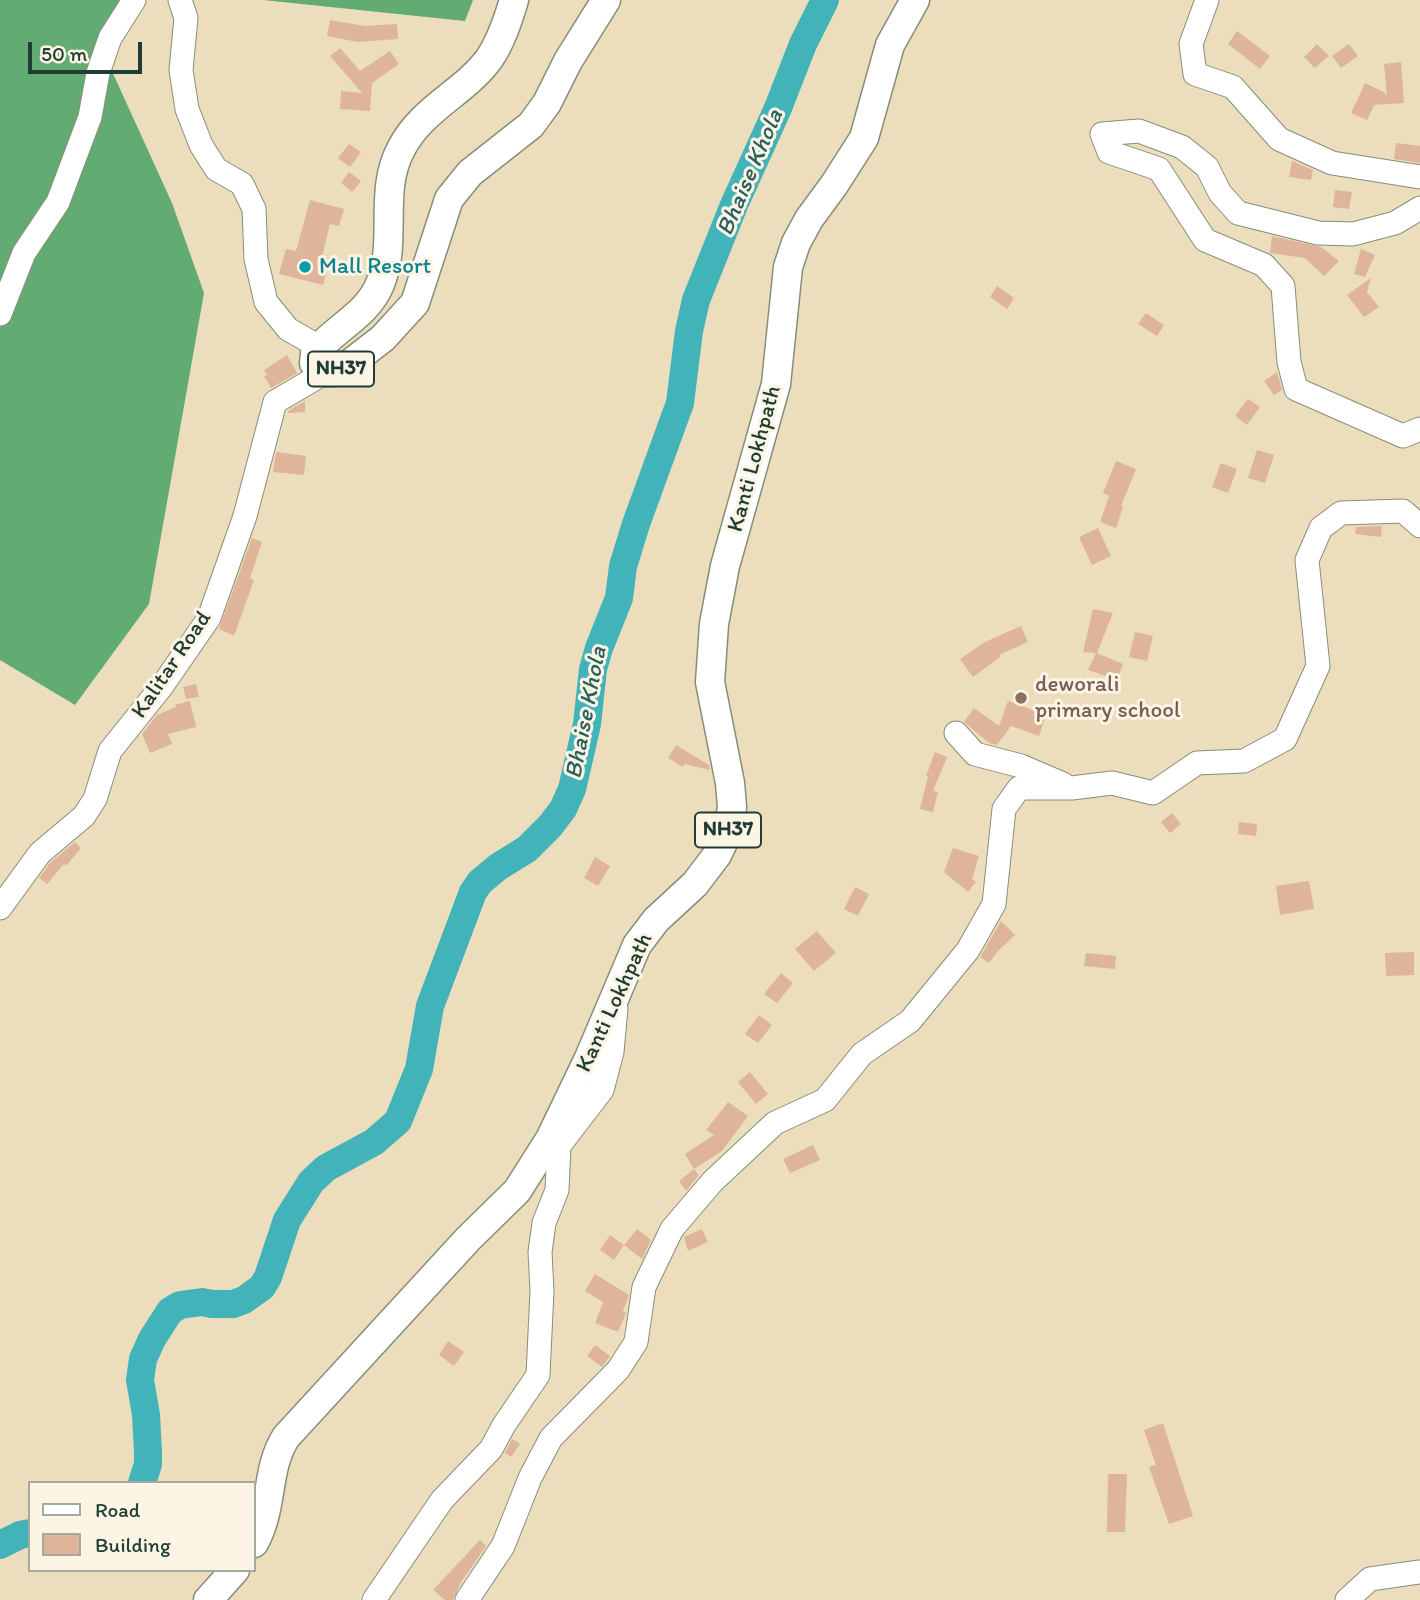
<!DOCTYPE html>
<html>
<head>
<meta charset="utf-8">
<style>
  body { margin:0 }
  #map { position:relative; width:1420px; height:1600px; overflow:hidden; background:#ecdebc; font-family:Itim,sans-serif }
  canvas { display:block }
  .legend { position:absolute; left:28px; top:1481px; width:228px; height:91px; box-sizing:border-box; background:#fcf5e5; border:2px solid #a4ab9e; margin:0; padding:9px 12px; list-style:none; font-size:21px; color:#1f3d34 }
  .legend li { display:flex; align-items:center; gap:14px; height:35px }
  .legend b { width:35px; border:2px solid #a4ab9e }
  .scale { position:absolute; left:28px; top:42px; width:114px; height:32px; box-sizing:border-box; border:4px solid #1f3d34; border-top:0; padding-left:9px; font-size:21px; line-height:24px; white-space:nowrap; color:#1f3d34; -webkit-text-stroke:5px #fcf5e5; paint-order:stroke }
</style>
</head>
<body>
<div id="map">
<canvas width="1420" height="1600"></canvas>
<ul class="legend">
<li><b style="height:9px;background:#fff"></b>Road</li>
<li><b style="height:19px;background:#deb49a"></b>Building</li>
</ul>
<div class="scale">50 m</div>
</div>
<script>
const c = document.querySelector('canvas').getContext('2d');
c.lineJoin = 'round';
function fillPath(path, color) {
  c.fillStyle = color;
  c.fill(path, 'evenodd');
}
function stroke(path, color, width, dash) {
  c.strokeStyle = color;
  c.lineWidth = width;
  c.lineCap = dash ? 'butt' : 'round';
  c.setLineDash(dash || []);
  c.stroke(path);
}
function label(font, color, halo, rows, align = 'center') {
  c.font = font + ' Itim,sans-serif';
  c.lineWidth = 6;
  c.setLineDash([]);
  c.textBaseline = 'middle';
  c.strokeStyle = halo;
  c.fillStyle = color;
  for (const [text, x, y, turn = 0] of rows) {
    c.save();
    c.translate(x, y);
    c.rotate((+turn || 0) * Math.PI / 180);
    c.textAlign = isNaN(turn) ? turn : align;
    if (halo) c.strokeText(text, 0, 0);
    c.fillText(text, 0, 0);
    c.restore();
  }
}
const forest = new Path2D(`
  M0,0h119l-14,56 67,147 32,90 -55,311 -74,101 -75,-45z
  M263,0h210l-8,21z`);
const river = new Path2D(`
  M142,1483l6,-19v-11l-2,-38 -6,-35 3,-21 9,-20 18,-28 10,-6 22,-3 10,2h21l11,-4 18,-13 6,-10 19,-57 24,-38 15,-14 48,-26 24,-21 21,-52 11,-63 43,-114 7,-10 18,-15 29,-18 23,-23 13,-17 9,-20 15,-65 6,-55 6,-21 20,-50 4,-32 13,-42 44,-121 9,-72 7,-31 38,-95 44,-97 25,-64 22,-44
  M0,1545l20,-10 10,-2`);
const building = new Path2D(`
  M330,20l35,6 32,-2 1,15 -40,3 -31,-6z
  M1237,31l33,25 -10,13 -32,-25z
  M1317,44l12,12 -14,12 -11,-11z
  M1349,44l9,12 -17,12 -9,-12z
  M340,48l20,23 30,-20 9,13 -27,19 -2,28 -30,-2 1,-18 21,2 -32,-37z
  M1401,62l3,41 -30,2 -7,15 -16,-7 14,-30 19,9 3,4 -3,-32z
  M1396,143l24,3v17l-26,-4z
  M349,144l12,8 -11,15 -12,-9z
  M1292,161l21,9 -2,10 -22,-3z
  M349,172l12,9 -9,11 -11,-9z
  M1335,190l17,2 -3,17 -16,-2z
  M310,200l34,9 -5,17 -9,-2 -8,33 8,2 -7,26 -44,-11 7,-25 10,2z
  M1272,236l49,11 18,14 -15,15 -19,-18 -35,-5z
  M1361,249l14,6 -10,22 -11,-3z
  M1371,278l-4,14 12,15 -15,10 -17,-22z
  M997,286l17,12 -7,11 -17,-12z
  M1146,313l18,12 -7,11 -19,-12z
  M287,355l10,18 -26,15 -7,-12 3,-1 -3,-5z
  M1277,372l5,18 -8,5 -10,-14z
  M1248,399l12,8 -13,18 -12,-9z
  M305,401v11l-17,1v-2z
  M1257,450l17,5 -9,28 -17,-5z
  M276,452l30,4 -2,19 -31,-3z
  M1116,461l20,8 -15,37 2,1 -7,21 -16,-6 9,-26 -6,-3z
  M1221,463l16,6 -9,24 -16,-6z
  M1382,526l-1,11 -26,-3 1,-7z
  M1098,528l13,28 -19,9 -13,-28z
  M252,538l10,4 -12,36 4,2 -20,56 -15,-7z
  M1093,609l20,4 -16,40 26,11 -6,16 -29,-10 8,-17 -13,-1z
  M1021,626l7,16 -29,13 1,2 -27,20 -13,-18 25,-17z
  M1135,632l18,4 -6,25 -18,-4z
  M196,684l3,13 -13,2 -3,-12z
  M190,701l6,26 -28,7 4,10 -22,9 -8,-19 15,-19 19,-8 -1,-2z
  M1008,701l38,14 -7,21 -28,-10 -14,19 -8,-2 -25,-21 10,-14 25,18z
  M676,745l33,20 1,5 -25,-6 -2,3 -15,-9z
  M935,752l12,5 -14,34 5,1 -5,20 -13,-3 8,-33h-2z
  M1172,813l9,11 -11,9 -9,-11z
  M1239,822l18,2 -1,12 -18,-2z
  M75,842l6,6 -15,18 -2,-2 -17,20 -8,-6 11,-15z
  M953,848l26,8 -7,23 4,3 -8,10 -24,-20z
  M595,857l15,9 -12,20 -14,-8z
  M1309,881l5,28 -34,6 -4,-29z
  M855,887l14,7 -11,22 -14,-7z
  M1001,921l14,14 -17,16 -9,12 -9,-6z
  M817,931l19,22 -22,18 -19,-22z
  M1414,952v23l-28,1 -1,-23z
  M1086,953l30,3 -1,13 -31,-3z
  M781,973l12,10 -16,20 -13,-9z
  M759,1015l13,10 -14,18 -13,-9z
  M750,1072l18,22 -12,10 -18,-22z
  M728,1102l20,14 -26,35 -28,18 -9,-15 29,-19 -8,-5z
  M813,1145l7,15 -30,13 -7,-14z
  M694,1169l5,6 -13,16 -7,-10z
  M637,1229l14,11 -9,19 -18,-14z
  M702,1229l6,13 -20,9 -4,-14z
  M610,1235l14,10 -10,15 -14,-10z
  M595,1274l34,21 -6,16 3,2 -8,19 -23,-9 8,-21 -18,-11z
  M448,1341l16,11 -10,14 -15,-11z
  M595,1345l15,11 -8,11 -15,-11z
  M1163,1423l30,93 -24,8 -20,-57 7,-2 -12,-35z
  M512,1439l8,5 -9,13 -6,-4z
  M1108,1474h19l-2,58h-18z
  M480,1540l6,6 -26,38 -7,16h-8l-12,-10z`);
const minor = new Path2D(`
  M180,0l6,18 -5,52 6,39 14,36 15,24 26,15 12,25 2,50 10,43 22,27 31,18
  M1207,0l-16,44 4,30 38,13 46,52 53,24 88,14
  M1420,208l-25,15 -42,11 -35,-1 -80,-20 -18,-20 -13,-26 -25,-20 -43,-16 -37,3 7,18 50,17 46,71 59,25 19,21 6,76 7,27 107,47 17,-7
  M0,314l24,-61 34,-51 32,-85 8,-44 12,-35 24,-38
  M956,733l19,21 46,12 42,18
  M0,908l40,-55 44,-37 11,-17 15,-48 52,-65 47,-68 36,-102 30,-114 51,-30
  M374,1600l68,-100 49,-51 13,-24 34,-50 4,-84 -2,-39 4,-29 13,-33 2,-44 43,-56 10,-38 4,-44
  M467,1600l36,-54 27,-68 21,-40 67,-68 18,-28 8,-55 28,-58 41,-48 62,-58 50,-23 37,-46 48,-33 58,-71 26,-46 10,-95 15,-21h53l40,-5 41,10 44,-30 47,-2 41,-22 33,-73 -11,-106 14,-32 20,-15 62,-2 17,15
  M1347,1600l23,-21 50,-7`);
const major = new Path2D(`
  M514,0c-6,20 -13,42 -25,59 -25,34 -68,50 -88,90 -23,43 -3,92 -21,135 -13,32 -46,44 -65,69l-1,10 7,9h11l15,-6 36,-28 32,-35 34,-104 21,-26 61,-48 16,-22 21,-42 38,-61
  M254,1543c20,-36 11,-73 32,-106l182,-198 49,-48 33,-52 39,-81 48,-113 19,-25 39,-36 22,-29 11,-23 4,-25 -2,-24 -20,-101 4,-58 11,-58 51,-182 12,-117 8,-24 13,-24 25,-34 30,-47 26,-93 25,-45
  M208,1600l27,-30`);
const markers = [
  [305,267,7,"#0f9aa8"],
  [1021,698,7,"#8d6e63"]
];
const shields = [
  [341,369,66],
  [728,830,66]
];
const shieldNames = [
  ["NH37",341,369],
  ["NH37",728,830]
];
const cultureNames = [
  ["Mall Resort",319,267]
];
const streetNames = [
  ["Kanti Lokhpath",755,459,-75],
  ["Kalitar Road",172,665,-56],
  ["Kanti Lokhpath",615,1003,-65]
];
const educationNames = [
  ["deworali",1035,685],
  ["primary school",1035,711]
];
const waterNames = [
  ["Bhaise Khola",751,173,-67],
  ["Bhaise Khola",587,713,-79]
];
fillPath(forest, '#62ab73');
stroke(river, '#43b3ba', 28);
fillPath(building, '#deb49a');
stroke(minor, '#868e78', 25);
stroke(major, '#868e78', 31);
stroke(minor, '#fff', 23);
stroke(major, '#fff', 28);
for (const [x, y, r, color] of markers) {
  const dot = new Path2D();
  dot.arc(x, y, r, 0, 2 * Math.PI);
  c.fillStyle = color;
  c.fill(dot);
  stroke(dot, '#fcf5e5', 2.5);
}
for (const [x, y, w] of shields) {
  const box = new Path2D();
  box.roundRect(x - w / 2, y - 17.5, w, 35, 5);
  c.fillStyle = '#fcf5e5';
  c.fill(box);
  stroke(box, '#1f3d34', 2);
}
label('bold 21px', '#1f3d34', null, shieldNames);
label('23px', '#0d838f', '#fcf5e5', cultureNames, 'left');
label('23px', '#1f3d34', '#fcf5e5', streetNames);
label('23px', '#785e54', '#fcf5e5', educationNames, 'left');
label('italic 24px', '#2a605c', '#fcf5e5', waterNames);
</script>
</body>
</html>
